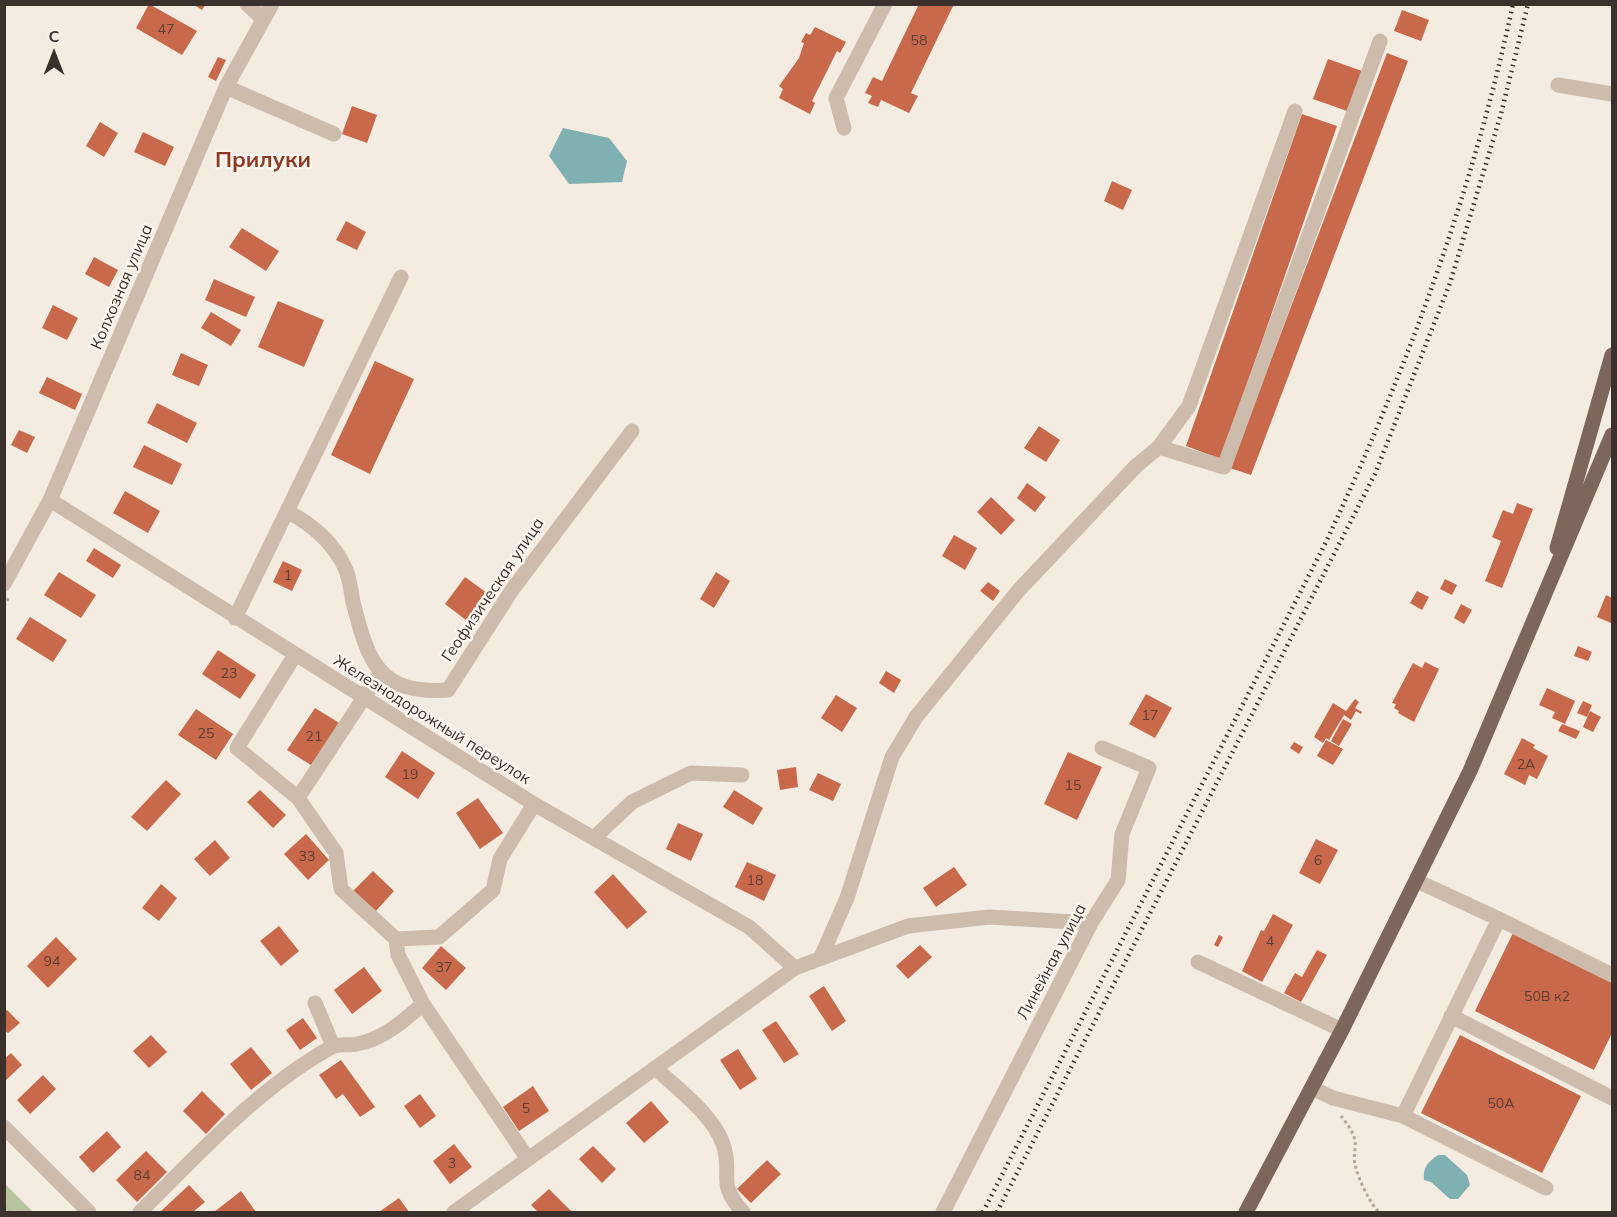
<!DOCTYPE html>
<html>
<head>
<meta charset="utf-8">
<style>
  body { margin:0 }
  #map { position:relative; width:1617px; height:1217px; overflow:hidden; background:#f4ebe1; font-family:Mulish,sans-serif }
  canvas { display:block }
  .frame { position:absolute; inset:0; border:6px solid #3b302b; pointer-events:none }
  .north { position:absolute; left:24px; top:24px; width:60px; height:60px; -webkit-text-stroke:4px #fbf5ee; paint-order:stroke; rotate:0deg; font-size:16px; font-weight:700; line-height:24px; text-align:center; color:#3b302b }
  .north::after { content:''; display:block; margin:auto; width:21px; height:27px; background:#3b302b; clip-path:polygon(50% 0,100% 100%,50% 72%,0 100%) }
</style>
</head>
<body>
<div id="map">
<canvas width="1617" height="1217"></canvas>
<div class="frame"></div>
<div class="north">С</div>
</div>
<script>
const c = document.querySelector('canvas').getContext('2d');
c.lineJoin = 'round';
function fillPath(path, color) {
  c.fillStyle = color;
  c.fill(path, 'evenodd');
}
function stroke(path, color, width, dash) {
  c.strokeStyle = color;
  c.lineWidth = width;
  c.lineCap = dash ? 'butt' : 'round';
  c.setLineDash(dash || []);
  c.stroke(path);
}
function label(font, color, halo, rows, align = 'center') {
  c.font = font + ' Mulish,sans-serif';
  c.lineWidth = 5;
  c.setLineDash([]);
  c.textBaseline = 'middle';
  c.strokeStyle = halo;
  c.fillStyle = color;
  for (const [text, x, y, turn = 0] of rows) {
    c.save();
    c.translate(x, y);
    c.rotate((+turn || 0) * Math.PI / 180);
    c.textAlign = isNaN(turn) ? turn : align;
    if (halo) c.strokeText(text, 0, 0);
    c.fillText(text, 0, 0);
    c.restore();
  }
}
const green = new Path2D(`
  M5,1184l28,28h-28z`);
const water = new Path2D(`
  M563,128l46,10 18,23 -5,21 -53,2 -20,-28z
  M1438,1155h7l22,20 3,10 -12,14h-8l-19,-17 -7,-2c-1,-13 3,-17 14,-25z`);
const building = new Path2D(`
  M149,4l48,27 -15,24 -46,-27z
  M193,4h13l-4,6z
  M919,4h35l-43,89 7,3 -9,17 -28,-13 -3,7 -10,-4 4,-7 -7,-3 8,-16 9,4z
  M1402,10l27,10 -8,21 -27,-10z
  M815,27l31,15 -6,11 -3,-2 -25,50 3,2 -5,11 -31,-16 4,-9 -4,-3 20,-28 5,-15 -3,-1 5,-9 4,2z
  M1387,53l21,8 -157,414 -21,-7z
  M218,57l8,3 -10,21 -8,-4z
  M1328,59l34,12 -15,40 -34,-12z
  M352,106l25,9 -10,28 -25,-9z
  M1302,114l35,12 -116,333 -35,-13z
  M100,122l18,11 -14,24 -18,-11z
  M143,132l31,15 -9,19 -31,-14z
  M1112,181l20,9 -9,20 -19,-9z
  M346,221l20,11 -9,18 -21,-10z
  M242,228l37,23 -13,20 -37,-24z
  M94,257l24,13 -9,17 -24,-13z
  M214,279l41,18 -9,20 -41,-17z
  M278,301l46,19 -20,47 -46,-20z
  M53,305l25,13 -11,22 -25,-12z
  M211,312l30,18 -10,16 -30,-18z
  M181,353l27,12 -9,21 -27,-11z
  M375,361l39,18 -44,95 -39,-19z
  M47,377l35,17 -7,16 -36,-17z
  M157,403l40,20 -10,20 -40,-20z
  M1039,426l21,14 -14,22 -22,-14z
  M19,430l16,7 -8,16 -16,-8z
  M144,445l38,19 -10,21 -39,-18z
  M1027,483l19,14 -11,15 -18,-14z
  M125,491l35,20 -12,22 -35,-20z
  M991,497l24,23 -14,15 -24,-23z
  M1517,503l16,6 -31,79 -17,-7 16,-40 -9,-4 11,-27 10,4z
  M954,535l23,13 -12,22 -23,-14z
  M94,548l27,17 -8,13 -27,-17z
  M283,561l19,9 -10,21 -19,-9z
  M59,572l37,23 -15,23 -37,-23z
  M716,572l14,9 -16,27 -14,-9z
  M465,577l22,16 -21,27 -21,-16z
  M1445,579l12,6 -5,10 -12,-6z
  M988,582l12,9 -7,10 -13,-10z
  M1417,591l12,6 -7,13 -12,-7z
  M1606,595l6,3 -1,25 -14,-6z
  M1461,604l11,6 -8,14 -10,-6z
  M30,617l37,23 -14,22 -37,-23z
  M1578,646l14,6 -4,9 -14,-5z
  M218,650l38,25 -16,24 -38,-25z
  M1425,662l14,7 -25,53 -16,-9 1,-2 -5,-3 2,-4 -4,-1 21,-40 9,5z
  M886,671l15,9 -7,13 -15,-10z
  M1547,688l28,13 -10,23 -13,-6 3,-6 -16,-7z
  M1146,694l26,14 -17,30 -26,-14z
  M836,695l21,13 -15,24 -21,-14z
  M1355,699l4,3 -4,6 7,4 -1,2 -5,-3 -5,9 -7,-5 -15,25 -3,-2 -3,5 -9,-6 19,-34 13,8z
  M1583,701l9,4 -5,12 -10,-4z
  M315,708l26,16 -27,43 -27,-17z
  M196,709l37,25 -17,26 -38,-25z
  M1590,711l11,6 -8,15 -10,-5z
  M1343,719l9,5 -13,22 -8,-5z
  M1562,724l18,7 -4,8 -18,-8z
  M1522,738l13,7 -2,3 15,8 -11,23 -8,-4 -4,10 -21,-11z
  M1326,740l17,9 -10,16 -16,-9z
  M1294,742l9,5 -4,7 -9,-6z
  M402,751l33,22 -17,26 -33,-22z
  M1068,752l34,15 -25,53 -33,-16z
  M796,767l2,20 -18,3 -3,-20z
  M818,773l23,11 -8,17 -24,-11z
  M166,780l15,14 -34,37 -16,-14z
  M260,790l26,25 -13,13 -26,-26z
  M734,790l29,18 -10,17 -30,-18z
  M478,798l25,35 -23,16 -24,-36z
  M678,823l25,11 -12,27 -25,-12z
  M306,834l23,26 -21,20 -24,-26z
  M1316,839l22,11 -18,34 -21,-11z
  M215,840l15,18 -20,18 -16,-17z
  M747,862l29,13 -12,26 -29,-14z
  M954,867l13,18 -31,22 -13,-19z
  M373,871l21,20 -19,21 -22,-21z
  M613,874l34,38 -20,17 -33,-37z
  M161,884l16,14 -18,23 -17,-13z
  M1273,914l20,11 -31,57 -20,-11 19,-41 3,1z
  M279,926l20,25 -18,15 -21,-25z
  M1513,933l99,49v51l-18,37 -119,-59z
  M1219,935l4,2 -5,10 -4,-2z
  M56,937l21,22 -29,29 -21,-22z
  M920,945l12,12 -24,22 -12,-13z
  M441,946l25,22 -20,22 -24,-22z
  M1317,950l10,5 -26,47 -17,-9 11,-20 7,4z
  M364,967l18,24 -30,23 -18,-24z
  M824,986l22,35 -14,10 -23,-35z
  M7,1010l13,13 -12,10 -4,-3v-18z
  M303,1018l14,20 -17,12 -14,-20z
  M776,1021l23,33 -15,9 -22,-33z
  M151,1035l16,17 -18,16 -16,-17z
  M1460,1035l121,61 -39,77 -121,-60z
  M251,1047l21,26 -21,17 -21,-26z
  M738,1049l19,30 -17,11 -20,-30z
  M11,1053l11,12 -18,17v-23z
  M341,1060l34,47 -15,10 -17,-23 -7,5 -17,-24z
  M43,1075l13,14 -26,25 -13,-14z
  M533,1086l16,25 -30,20 -16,-24z
  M202,1091l23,23 -19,20 -23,-23z
  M420,1094l16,22 -16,12 -16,-22z
  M651,1101l18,21 -25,21 -18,-20z
  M107,1131l14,16 -28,26 -14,-16z
  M454,1144l18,23 -22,17 -17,-23z
  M593,1146l23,23 -14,14 -23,-24z
  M146,1151l21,21 -30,30 -21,-22z
  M767,1160l14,14 -30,29 -14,-14z
  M189,1185l16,17 -12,10h-33z
  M549,1189l23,23h-34l-7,-7z
  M241,1191l15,21h-42z
  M399,1198l10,14h-30z`);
const path = new Path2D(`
  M4,606l5,-9
  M1341,1116c5,6 13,17 14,25 1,8 -2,16 0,24 4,15 14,37 24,47
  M4,1207l6,5`);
const minor = new Path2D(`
  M247,4l16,15
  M1558,85l54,9
  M226,87l108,47
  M844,128l-8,-30 49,-94
  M1159,447l65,20 156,-426
  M50,500l484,304 215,123 46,41
  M288,512c24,12 47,32 58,58 4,10 5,22 7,32 15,59 25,93 95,88l64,-100 120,-159
  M4,584l46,-84 176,-413 46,-83
  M235,618l166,-341
  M295,655l-58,93 61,50 38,55 5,36 55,50 43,-2 54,-47 7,-31 34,-55
  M298,798l82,-125
  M595,837l37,-35 59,-29 51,2
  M1499,919l113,56
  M821,957l26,-59 45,-141 24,-40 102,-126 118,-125 23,-19 30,-41 106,-295
  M1198,962l144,68
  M315,1003l18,43
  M423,1004l105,155
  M1451,1016l161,82
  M655,1068c22,20 58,47 68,76 11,33 -8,37 20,68
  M1312,1088l21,10 70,18 96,-197 -82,-38
  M1403,1116l143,72
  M4,1127l85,85
  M140,1212c59,-58 117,-123 190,-164 8,-5 19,-2 27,-4 28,-6 45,-22 66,-40l-25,-49 -2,-16
  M454,1212l341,-244 113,-42 81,-9 102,6
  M943,1212l148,-289 27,-43 4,-46 27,-66 -47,-20`);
const major = new Path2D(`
  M1557,548l55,-193
  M1246,1212l96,-182 128,-259 142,-336`);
const rail = new Path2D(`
  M983,1212l342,-668c81,-172 148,-352 188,-540
  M997,1212l378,-738 75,-191 51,-169 27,-110`);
const numberNames = [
  ["47",166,30],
  ["58",919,41],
  ["1",288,576],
  ["23",229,674],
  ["17",1150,716],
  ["25",206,734],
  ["21",314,737],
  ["2А",1526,765],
  ["19",410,775],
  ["15",1073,786],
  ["33",307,857],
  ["6",1318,861],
  ["18",755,881],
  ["4",1270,942],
  ["94",52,962],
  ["37",444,968],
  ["50В к2",1547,997],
  ["50А",1501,1104],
  ["5",526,1109],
  ["3",452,1164],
  ["84",142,1176]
];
const streetNames = [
  ["Колхозная улица",122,287,-67],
  ["Геофизическая улица",493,590,-56],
  ["Железнодорожный переулок",432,720,32],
  ["Линейная улица",1052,962,-62]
];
const districtNames = [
  ["Прилуки",263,160]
];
fillPath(green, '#b8c4a0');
fillPath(water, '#7fb0b2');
fillPath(building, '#c8694b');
stroke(path, '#b9a596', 3, [3, 3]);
stroke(minor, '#cdbbac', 15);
stroke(major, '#7d675c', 15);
stroke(rail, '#3b302b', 4.5, [1.5, 4.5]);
label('14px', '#5e3e33', null, numberNames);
label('16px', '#3b302b', '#fbf5ee', streetNames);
label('bold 22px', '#8c3b22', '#fbf5ee', districtNames);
</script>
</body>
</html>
